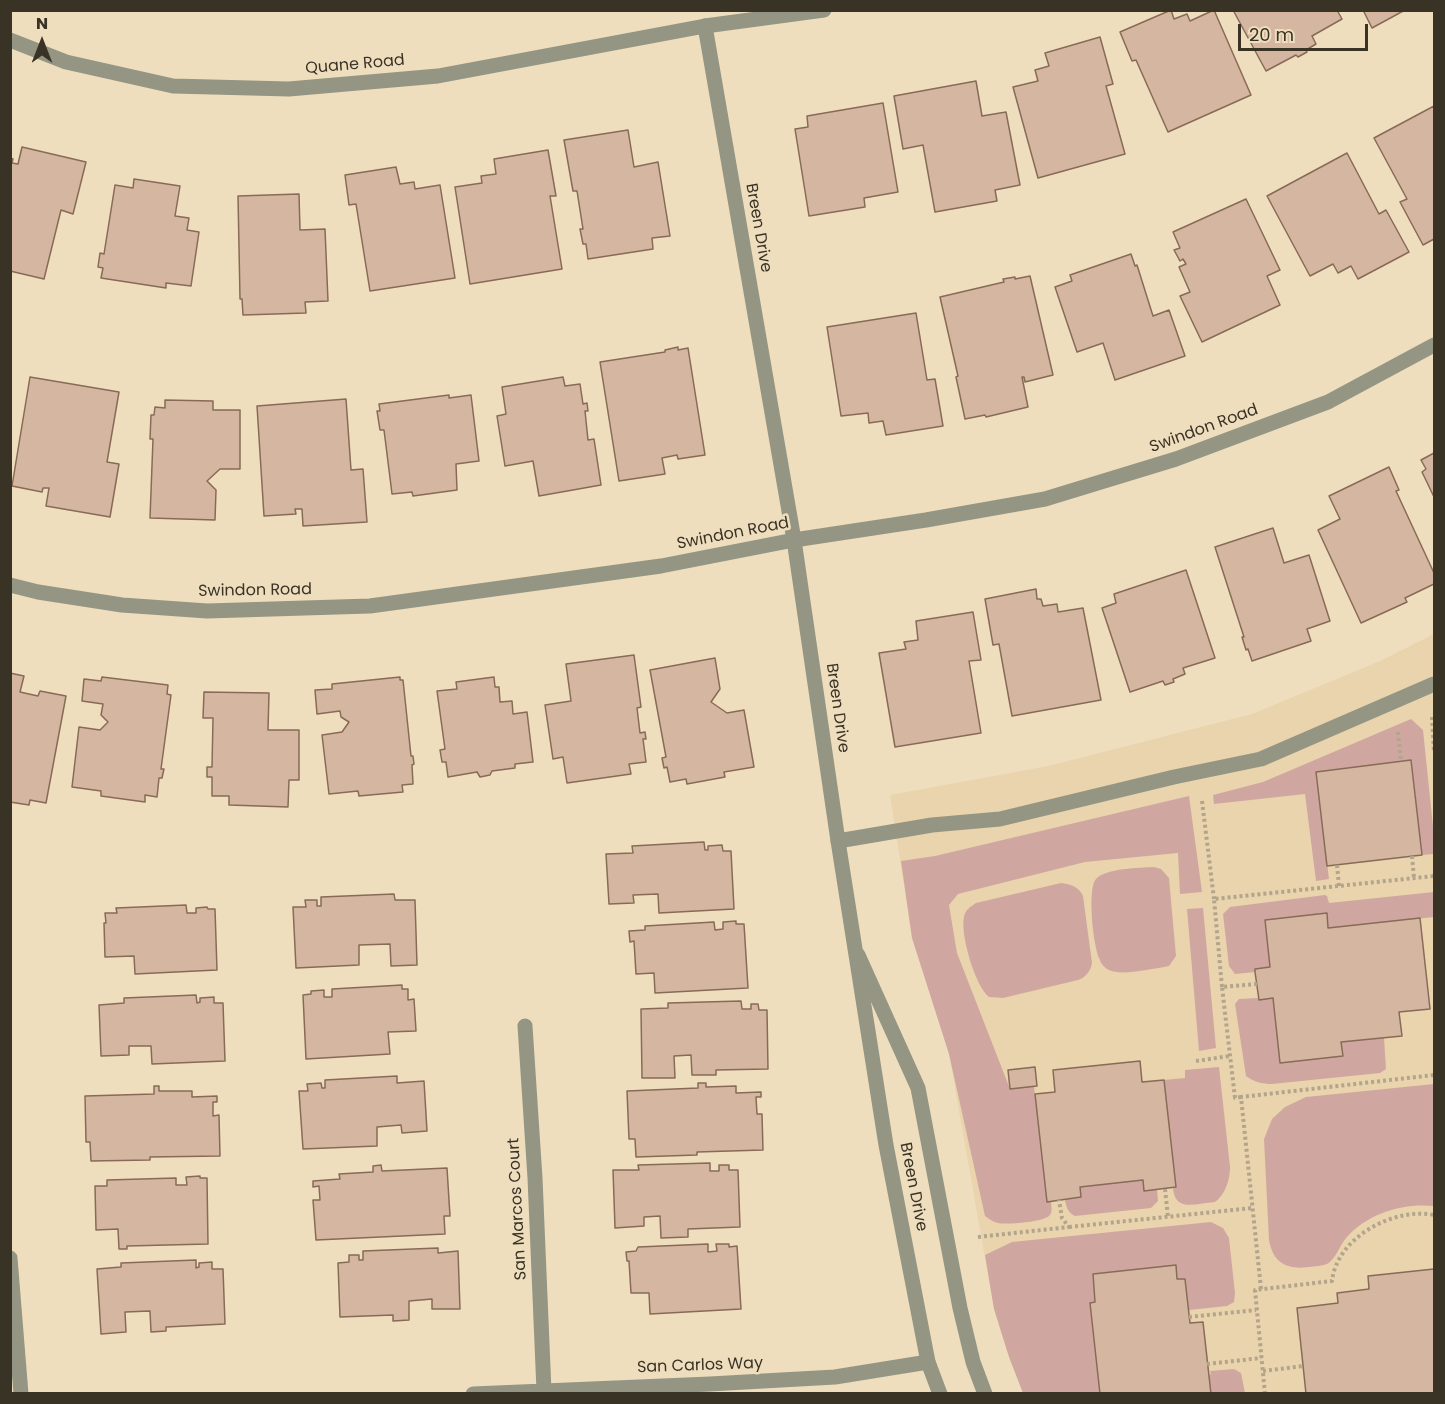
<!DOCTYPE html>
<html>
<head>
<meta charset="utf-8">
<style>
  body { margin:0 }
  #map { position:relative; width:1445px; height:1404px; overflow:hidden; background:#efdebe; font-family:Poppins,sans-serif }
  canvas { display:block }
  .frame { position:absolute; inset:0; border:12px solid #393326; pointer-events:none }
  .north { position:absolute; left:12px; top:12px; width:60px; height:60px; -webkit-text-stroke:4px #efdebe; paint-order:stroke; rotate:0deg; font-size:16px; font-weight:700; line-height:24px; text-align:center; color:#393326 }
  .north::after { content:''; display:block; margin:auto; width:21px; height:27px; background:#393326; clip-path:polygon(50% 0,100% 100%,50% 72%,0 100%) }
  .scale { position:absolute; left:1238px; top:24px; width:130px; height:27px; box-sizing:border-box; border:3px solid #393326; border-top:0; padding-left:8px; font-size:18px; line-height:21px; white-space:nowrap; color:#393326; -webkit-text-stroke:4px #efdebe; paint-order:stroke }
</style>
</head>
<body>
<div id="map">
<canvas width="1445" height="1404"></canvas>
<div class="frame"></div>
<div class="north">N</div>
<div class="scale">20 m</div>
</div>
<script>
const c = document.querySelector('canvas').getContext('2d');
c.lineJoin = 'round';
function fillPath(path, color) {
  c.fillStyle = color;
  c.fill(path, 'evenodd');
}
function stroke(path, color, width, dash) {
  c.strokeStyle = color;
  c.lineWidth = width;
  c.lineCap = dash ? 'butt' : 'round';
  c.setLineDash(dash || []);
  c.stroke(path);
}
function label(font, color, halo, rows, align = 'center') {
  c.font = font + ' Poppins,sans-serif';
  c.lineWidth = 5;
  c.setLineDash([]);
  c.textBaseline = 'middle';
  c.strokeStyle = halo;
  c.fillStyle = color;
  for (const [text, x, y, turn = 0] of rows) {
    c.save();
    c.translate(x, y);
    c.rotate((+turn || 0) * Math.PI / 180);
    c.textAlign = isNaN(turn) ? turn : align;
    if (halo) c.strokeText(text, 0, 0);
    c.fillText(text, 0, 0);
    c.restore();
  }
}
const built = new Path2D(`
  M1434,634v759h-411l-14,-36 -15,-48 -45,-255 -37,-116 -22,-143 158,-29 204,-52 128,-53z`);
const green = new Path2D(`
  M1411,719l12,11 11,106v18l-12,1 -11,-95 -95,12 13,107 -13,2 -11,-87 -91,10 -1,-9 50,-13z
  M1189,796l13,96 -22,2 -2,-41 -93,9 -127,32 -9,11 8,48 53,136 24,-3 13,115h4c0,5 2,10 -1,14 -5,7 -44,10 -52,8 -5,-1 -9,-4 -13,-7l-36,-162 -37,-116 -11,-77 34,-5z
  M1154,867l7,2 8,9 7,78 -7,10 -5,1c-13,2 -44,9 -55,3 -4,-2 -8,-6 -9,-10 -7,-12 -13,-72 -4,-81 10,-11 43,-11 58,-12z
  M1061,883c10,1 18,4 22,13l9,67c-1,8 -7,15 -14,17l-75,18 -14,-1c-14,-11 -29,-63 -25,-80 1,-7 6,-10 12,-14z
  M1434,892v25l-106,11 -2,-15 -61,7 5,47 -15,2v3l-20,2 -6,-8 -6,-52 7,-7 95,-12 2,1 2,7z
  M1203,908l13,140 -17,3 -12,-142z
  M1258,998l1,2 14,-2 7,65 62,-7 -1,-14 43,-4 2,31 -6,4 -108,11c-10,0 -18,-2 -26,-8l-11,-72 4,-5z
  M1219,1067l11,100c0,12 -4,27 -15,35 -18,1 -40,11 -42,-14l3,-1 -12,-107 21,-2v-8z
  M1434,1084v122c-31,-3 -66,7 -88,32 -6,7 -10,21 -19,26 -5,2 -12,2 -18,3 -22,3 -36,-4 -40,-27l-5,-101 8,-20 13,-12 21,-10z
  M1143,1180l1,11 13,-2 1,12 -7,7 -76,8c-7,-3 -9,-10 -10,-16l15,-3v-10z
  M1211,1222l12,6 6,10 6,55 -1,9 -7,4 -38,4 -4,-31h-8l-2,-14 -82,9 2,28 -5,1 10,90h-77l-14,-36 -15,-48 -9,-54 27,-13z
  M1234,1369l7,4 4,20h-34l-2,-18 2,-1 -1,-3z`);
const building = new Path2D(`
  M1171,10l3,9 13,-5 3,7 24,-11 37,85 -83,37 -32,-72 -4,1 -12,-29z
  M1233,10h104l5,9 -30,17 4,8 -10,6 1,2 -9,5 -2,-2 -30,16z
  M1363,10h42l-33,18z
  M1100,37l13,47 -7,2 19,68 -87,24 -25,-91 25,-6 -3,-11 14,-4 -4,-13z
  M976,81l6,35 24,-4 14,73 -25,5 2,11 -62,11 -12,-67 -20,4 -9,-53z
  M883,103l15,89 -34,6 1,9 -56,9 -14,-87 13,-2 -1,-11z
  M1434,106v133l-11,6 -23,-43 7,-3 -33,-61z
  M628,130l6,37 24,-5 12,74 -18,2 1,11 -65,10 -2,-15h-3l-3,-15h3l-6,-38h-4l-9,-51z
  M22,147l64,15 -13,52 -12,-4 -17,69 -34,-8v-113l3,1 -1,4 6,1z
  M548,150l8,46h-6l12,73 -92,15 -15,-97 27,-4 -1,-7 15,-2 -2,-15z
  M1347,153l32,61 7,-4 23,42 -51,27 -7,-13 -13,7 -5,-9 -23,12 -43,-80z
  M396,167l4,17 14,-2 1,7 25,-4 15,93 -85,13 -14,-87 -7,1 -4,-30z
  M134,179l46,7 -5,30 14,2 -2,12 12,2 -8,54 -25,-3v5l-65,-10 2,-10 -5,-1 2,-14 4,1 11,-69 18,3z
  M299,194l1,36 25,-1 3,72 -23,1 1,11 -63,2 -1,-16h-2l-2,-103z
  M1246,199l34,71 -13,6 13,29 -78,37 -22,-46 10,-4 -11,-25 7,-3 -3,-5 -3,2 -6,-11 6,-2 -7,-16z
  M1131,254l4,12 2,-1 16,51 16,-6 16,46 -70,24 -12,-37 -26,9 -22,-65 17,-6 -2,-6z
  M1030,276l23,99 -28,7 -1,-5h-2l6,30 -42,10 -1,-2 -20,4 -9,-42 2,-1 -18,-79 64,-15 -1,-3 12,-2v2z
  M916,313l11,67 8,-1 8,47 -57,9 -3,-14 -14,2 -1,-10 -27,3 -14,-89z
  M678,347v3l10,-2 17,107 -27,4 -1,-4 -15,3 3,16 -46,7 -19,-119 65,-10v-2z
  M30,377l89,15 -12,70 12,2 -9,53 -64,-11 3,-18h-6l-1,4 -30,-6z
  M563,377l2,9 15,-2 3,20 4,-1 1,8h-3l3,29 6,-1 7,46 -62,11 -6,-35 -28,5 -8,-50 9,-2 -4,-27z
  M449,395v3l22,-3 8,66 -23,3 1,26 -44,6 -1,-4 -20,2 -8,-64h-4l-3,-19h3l-1,-7z
  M346,399l5,71 12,-1 4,53 -64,4 -1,-17h-7l1,5 -32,2 -7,-110z
  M165,400l48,1v9h27v59h-20l-13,12 9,9 -1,30 -65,-2 3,-79h-3l1,-24h3l1,-8 10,1z
  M1434,453v44l-12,-25 4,-3 -5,-9z
  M1389,467l10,23 -3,1 38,82v11l-29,14 2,4 -46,21 -43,-93 22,-11 -11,-23z
  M1273,528l11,35 25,-8 21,66 -23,8 4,12 -59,20 -4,-12 -2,1 -4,-13h2l-29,-90z
  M1186,570l29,88 -32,10 2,6 -12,5 1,3 -9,3 -2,-4 -33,11 -28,-84 14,-5 -2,-9z
  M1036,589l1,10h4l2,7 14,-2 1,8 25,-4 18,92 -89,16 -13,-72 -6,1 -8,-46z
  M973,612l8,48 -12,1 12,72 -86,14 -16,-94 27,-4 -2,-7 14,-2 -2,-19z
  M634,655l7,52 -4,1 3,25 5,-1 1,7h-3l3,23 -17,2 2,10 -64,9 -4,-26 -10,2 -8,-54 26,-4 -5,-37z
  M715,658l5,31 -9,13 16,11 17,-3 10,57 -30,5 1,5 -38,7 -1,-5 -16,3 -3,-15 -3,1 -2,-10 4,-1 -16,-87z
  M10,673l14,3 -4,16 18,4 2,-5 26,5 -20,107 -16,-3 -1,5 -19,-3z
  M102,677l66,8 -1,9 4,1 -10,74h3l-2,9h-3l-2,19 -12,-2v7l-44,-6v-5l-29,-4 7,-60 21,3 8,-8 -7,-7 2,-11 -21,-3 2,-22 17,2z
  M400,677v3h3l8,76h2l1,8 -2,1 1,19 -11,1 1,7 -44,4 -1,-5 -29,3 -7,-59 20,-3 7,-10 -8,-5 -1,-6 -23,3 -2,-24 17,-1v-5z
  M494,677l1,10h4l1,15 12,-1 1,13 14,-2 6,50 -18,2v4l-23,3 -2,4 -10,2 -3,-5 -29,5 -2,-15h-4l-2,-12 5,-1 -8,-58 20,-2 -1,-7z
  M204,692l65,1 -1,37h31v50h-10l-1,27 -59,-2v-9h-17v-19h-5v-10h5l1,-49h-10z
  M1411,760l11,95 -95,11 -11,-94z
  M704,842l1,8h3v-4l14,-1 1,6h8l3,58 -75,4 -1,-19 -25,1 1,8 -25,1 -3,-50 27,-1 -1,-7z
  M394,894l1,6h20l2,65 -26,1 -1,-22 -31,1v20l-63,3 -3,-61h13l-1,-7h12v6h4v-9z
  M186,905l1,8h9v-5l11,-1 1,2h7l2,61 -82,4 -1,-18 -29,1 -1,-34h2l-1,-10h12l-1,-5z
  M1327,913l1,15 92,-10 10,91 -31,3 3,24 -61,6 2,14 -63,7 -7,-65 -14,2 -4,-28v-3l15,-2 -5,-47z
  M736,921v3h8l4,64 -93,5 -1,-20 -18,1 -2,-33 -4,1 -1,-11 16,-1v-4l69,-4 1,8 8,-1v-7z
  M402,985v4h6v11l6,-1 2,32 -28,1 2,22 -84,5 -3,-64 8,-1v-3l13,-1v7h8v-8z
  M196,995l1,8 3,-1v-4l14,-1v6h9l2,58 -73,3 -1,-18h-22v9l-28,1 -2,-51 25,-2v-5z
  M741,1001l1,8h9v-5h7l1,6h8l1,59 -52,1v5h-24l-1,-20 -17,1 1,22h-33l-1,-69 27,-1v-5z
  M1140,1061l2,21 22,-2 12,107 -32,4 -1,-11 -63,7 1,10 -34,5 -12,-108 20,-2 -2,-22z
  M1035,1067l2,19 -27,3 -2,-19z
  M397,1076v7l27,-2 3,50 -25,2 -1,-8 -24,2v19l-74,3 -4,-58h9l-1,-7 14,-1 1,5h3v-8z
  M698,1083h8v4l30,-1v7l25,-1v5h-5l1,17h5l1,36 -66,2v3l-61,2 -1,-18h-6l-2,-48 71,-3z
  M154,1086h5v5h33v6l25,-1v6h-4v14l6,-1 1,41 -70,1v3l-59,1 -1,-19h-4l-1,-46 69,-2z
  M710,1163v8h9v-6h10v5h9l2,57 -52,2v8l-27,1 -1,-22 -16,1v9l-29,2 -2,-58h26l-1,-5z
  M381,1165l1,6 65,-3 3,48h-6l1,18 -129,6 -3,-40h7l-1,-14 -6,1v-6l27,-2 -1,-5 34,-2v-6z
  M200,1176v2h7l1,66 -81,2v3h-8l-1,-20 -22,1 -1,-44h12v-6l69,-2v7h11l-1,-8z
  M708,1244v8l9,-1 -1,-7h13v3l8,-1 4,63 -91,5 -1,-21h-18l-2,-32h-2l-1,-9 10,-1 2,-4z
  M438,1248v5l20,-2 2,58h-28v-10l-23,2v19l-16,1v-6l-53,2 -2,-54 11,-1v-7h10v5h4v-9z
  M196,1260v8l3,-1v-4l13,-1v7h11l2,55 -59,3v4l-15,1 -1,-21 -25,1 1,20 -25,2 -4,-65 24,-2v-4z
  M1176,1265l1,14h8l5,44 13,-1 8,72h-111l-10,-91 5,-1 -2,-28z
  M1434,1269v125h-128l-9,-86 41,-5 -1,-10 32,-4 -1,-13z`);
const path = new Path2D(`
  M1432,717l2,35
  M1398,732l3,30
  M1202,801l12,98
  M1412,856l2,22
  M1337,865l2,21
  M1222,987l-8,-88 220,-23
  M1196,1061l34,-5
  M1241,1097l-6,1 -13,-111 35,-3
  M1165,1189l3,28
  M1069,1227l183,-19
  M978,1237l91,-10 -7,-9 -3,-18
  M1261,1289l-20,-192 193,-22
  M1189,1317l67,-7
  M1207,1364l54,-6
  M1263,1371l40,-5
  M1265,1394l-10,-104 77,-9c5,-44 62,-74 102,-66`);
const service = new Path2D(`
  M838,841l94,-16 68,-6 174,-42 87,-18 173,-75
  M858,955l60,133 42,220 13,54 12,32`);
const minor = new Path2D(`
  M10,40l56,22 107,24 116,3 149,-13 267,-50 119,-16
  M10,585l28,7 84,13 85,6 163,-5 291,-40 133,-26 132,-20 119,-21 131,-40 152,-57 106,-57
  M525,1026l10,152 9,213
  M10,1258l11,136
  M473,1394l237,-10 125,-7 93,-15`);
const tertiary = new Path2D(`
  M705,26l89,514 44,301 48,304 42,217 12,32`);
const streetNames = [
  ["Quane Road",355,65,-5],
  ["Breen Drive",758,228,80],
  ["Swindon Road",1204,429,-20],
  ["Swindon Road",733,534,-11],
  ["Swindon Road",255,591,-1],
  ["Breen Drive",837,708,82],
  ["Breen Drive",913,1187,79],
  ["San Marcos Court",518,1209,-93],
  ["San Carlos Way",700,1366,-2]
];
fillPath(built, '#e9d4ad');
fillPath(green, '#d0a7a0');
fillPath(building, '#d5b6a1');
stroke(building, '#876b57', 1.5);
stroke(path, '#b3a58b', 4, [3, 3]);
stroke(service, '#949683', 15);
stroke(minor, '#949683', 15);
stroke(tertiary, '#949683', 15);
label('16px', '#393326', '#efdebe', streetNames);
</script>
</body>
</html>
